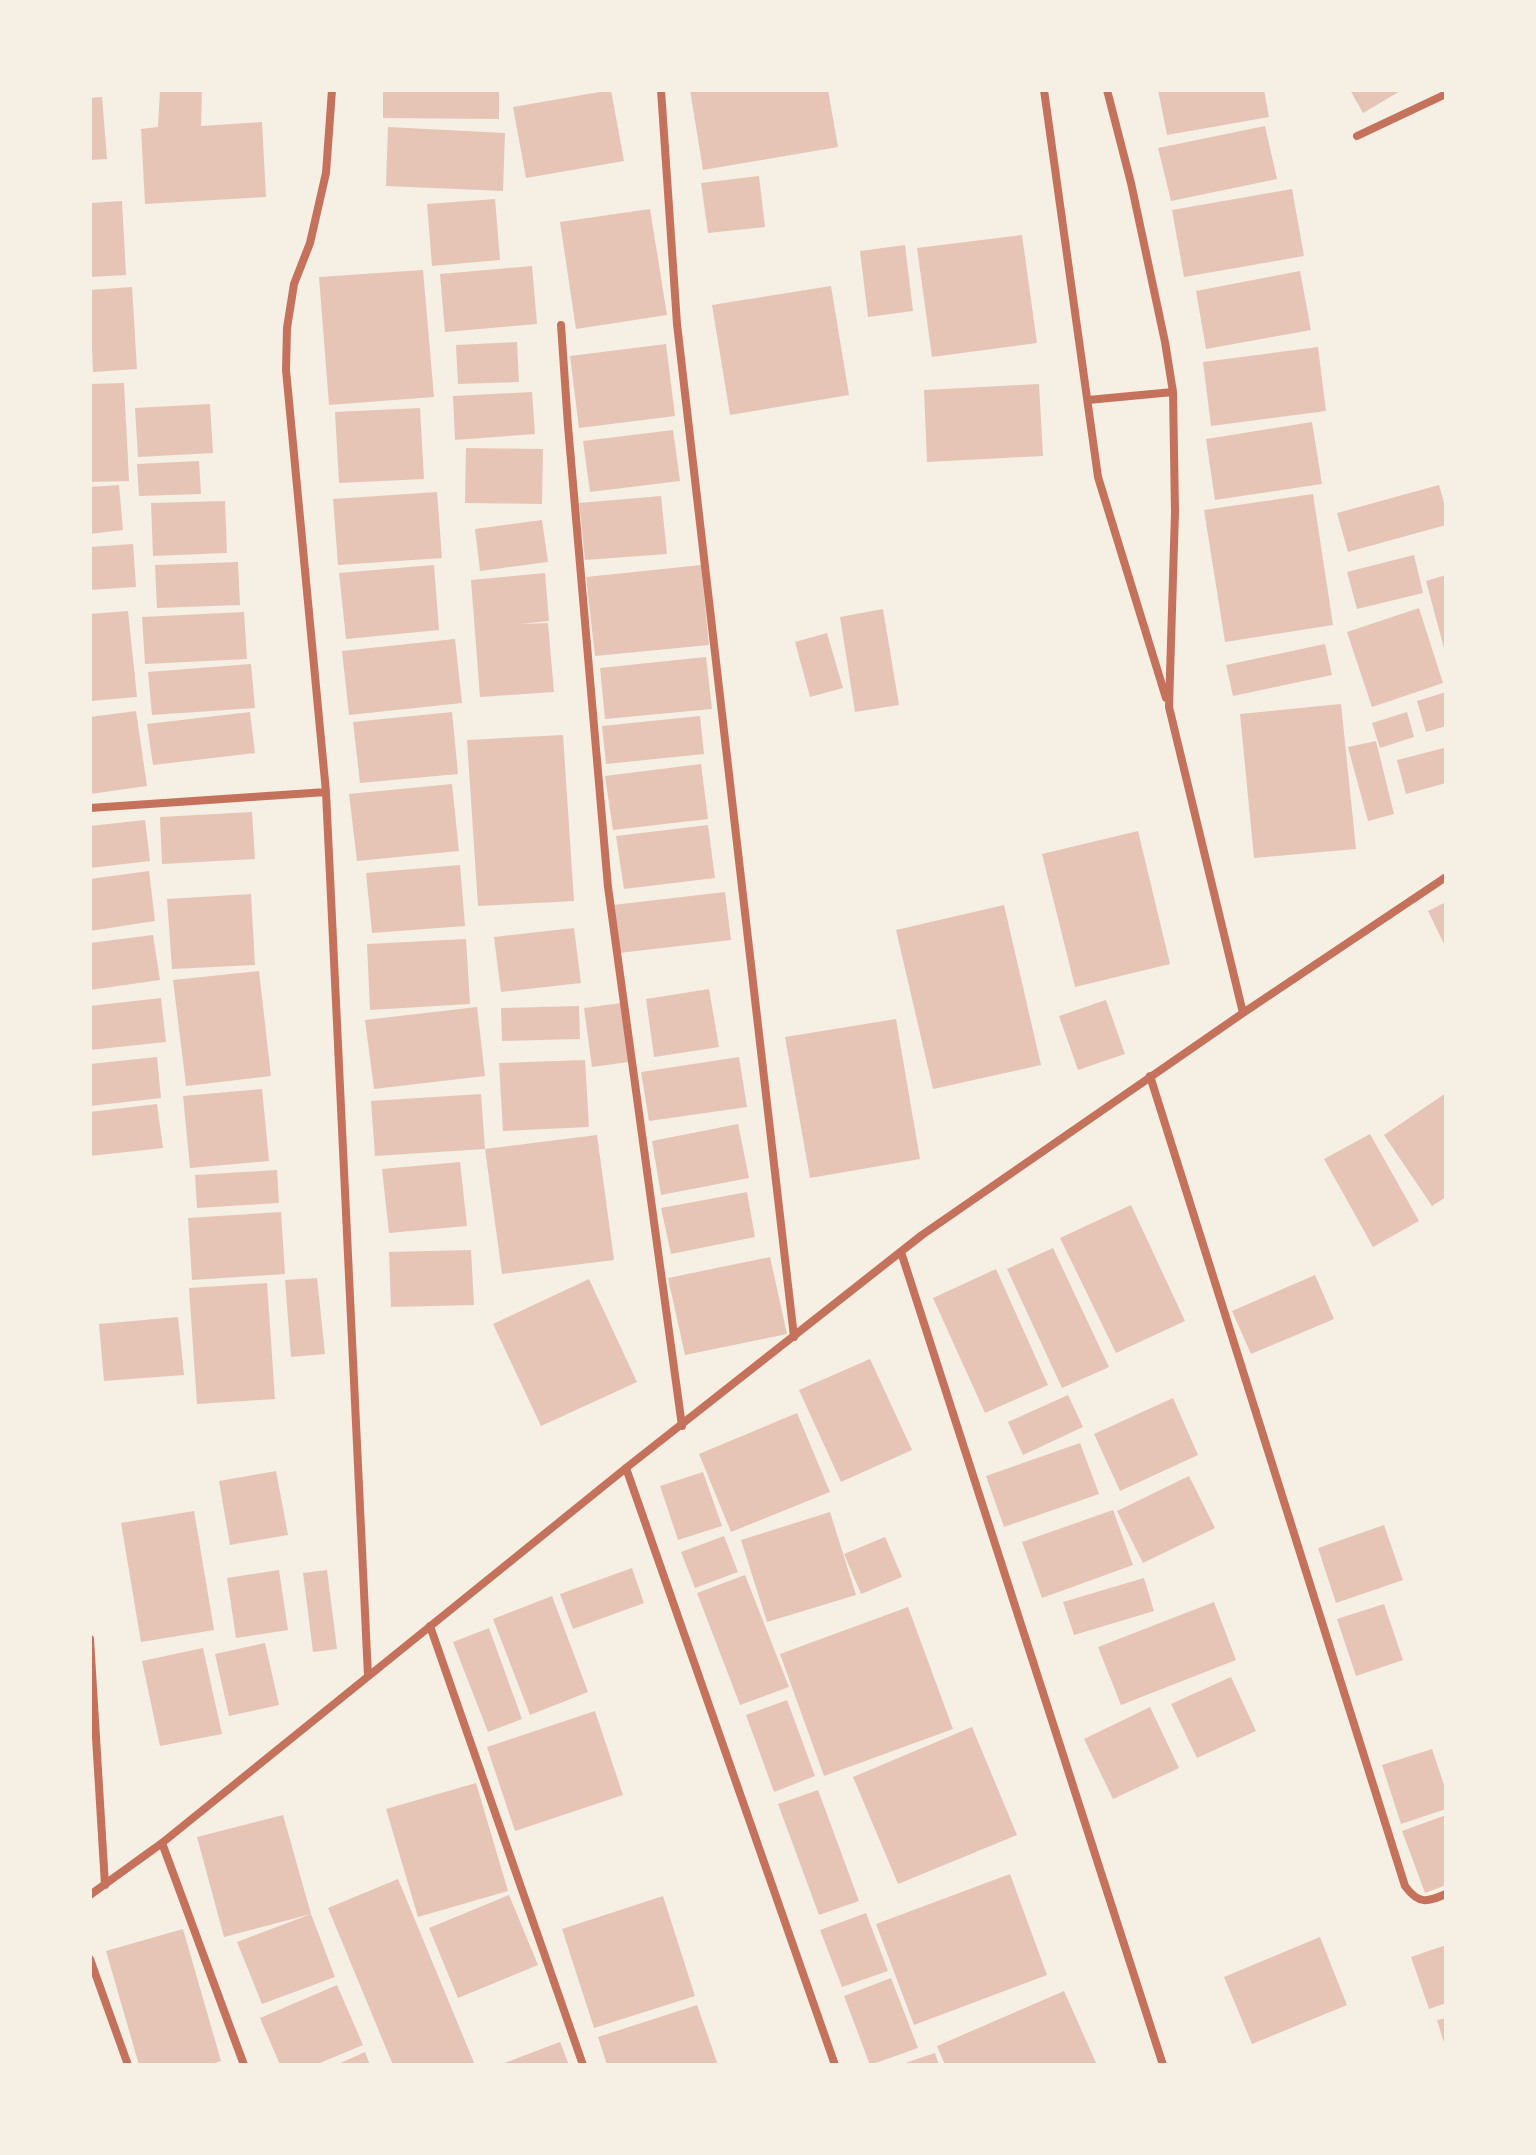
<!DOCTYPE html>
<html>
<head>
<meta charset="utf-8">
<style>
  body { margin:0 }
  #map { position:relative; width:1536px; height:2155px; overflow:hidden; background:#f6efe4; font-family:"PT Sans Narrow",sans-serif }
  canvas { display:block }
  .frame { position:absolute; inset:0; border:92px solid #f6efe4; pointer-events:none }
</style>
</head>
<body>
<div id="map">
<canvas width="1536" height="2155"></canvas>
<div class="frame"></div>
</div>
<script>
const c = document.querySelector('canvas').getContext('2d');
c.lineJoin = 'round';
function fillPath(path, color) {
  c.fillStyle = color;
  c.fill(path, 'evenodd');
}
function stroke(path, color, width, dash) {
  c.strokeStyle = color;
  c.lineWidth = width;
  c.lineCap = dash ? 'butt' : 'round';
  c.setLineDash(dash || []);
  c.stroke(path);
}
const building = new Path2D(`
  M160,90h42l-1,36 61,-4 4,75 -121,7 -4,-75 17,-2z
  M383,90h116v29l-116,-1z
  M611,90l13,71 -98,17 -13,-71z
  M690,90h138l10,57 -135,23z
  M1158,90h106l5,27 -102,18z
  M1350,90h52l-39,23z
  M102,97l5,62 -17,1v-62z
  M1265,126l12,53 -106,22 -13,-53z
  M388,127l117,6 -2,58 -117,-5z
  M759,176l6,51 -57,6 -7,-50z
  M1292,189l12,67 -120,21 -12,-67z
  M495,199l5,61 -68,6 -5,-62z
  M122,201l4,74 -36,2v-74z
  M650,209l17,106 -91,14 -16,-107z
  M1022,235l15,108 -105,14 -15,-109z
  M905,245l8,66 -45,6 -8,-66z
  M532,266l5,58 -92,8 -5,-58z
  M423,270l11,127 -105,8 -10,-128z
  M1300,271l11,59 -105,19 -10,-58z
  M831,286l18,109 -119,20 -18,-110z
  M132,287l5,82 -44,3 -3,-82z
  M517,342l2,40 -61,2 -2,-39z
  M666,344l9,72 -96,12 -9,-72z
  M1318,347l8,64 -115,15 -8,-64z
  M124,383l5,98 -39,1v-98z
  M1039,384l4,72 -116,6 -3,-72z
  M532,392l3,42 -80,6 -2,-44z
  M210,404l3,49 -75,4 -3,-49z
  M420,408l4,71 -85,4 -4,-71z
  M1312,422l10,62 -107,16 -9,-61z
  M673,430l7,51 -90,11 -7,-51z
  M466,448l77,1 -1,55 -77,-1z
  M199,461l2,33 -62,2 -2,-32z
  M119,485l4,45 -33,4v-47z
  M1439,485l7,25v15l-98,27 -11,-39z
  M437,492l5,66 -104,7 -5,-66z
  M1313,494l20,131 -108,17 -21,-132z
  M661,496l6,58 -82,6 -6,-57z
  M225,501l2,52 -74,3 -2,-53z
  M542,520l6,42 -68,9 -5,-42z
  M133,544l3,43 -46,3v-43z
  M1414,555l9,38 -66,16 -10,-37z
  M238,562l2,43 -83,3 -2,-43z
  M434,565l5,65 -93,9 -7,-66z
  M701,565l8,80 -114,11 -9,-79z
  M545,573l4,48 -29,3 28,-1 6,69 -74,5 -9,-117z
  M1446,575v77h-1l-19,-71z
  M1419,608l24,75 -71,24 -25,-75z
  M883,609l16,96 -44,7 -15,-95z
  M128,611l9,86 -47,4v-87z
  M244,612l3,47 -102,5 -3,-47z
  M827,633l16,55 -33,9 -15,-55z
  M455,639l7,64 -113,12 -7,-64z
  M1325,644l7,31 -99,21 -7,-31z
  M706,657l6,52 -107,10 -5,-51z
  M251,664l4,44 -103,7 -4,-43z
  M1446,692v34l-20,6 -9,-31z
  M1341,704l15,145 -102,9 -14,-144z
  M136,711l11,75 -57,8v-77z
  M250,712l5,41 -102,12 -6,-41z
  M452,712l6,62 -98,9 -7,-61z
  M1407,712l7,25 -34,11 -8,-25z
  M700,716l4,38 -98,10 -4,-38z
  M563,735l11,166 -96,5 -11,-166z
  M1376,741l18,73 -26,7 -20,-74z
  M1444,748l2,8v27l-40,11 -9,-34z
  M701,764l7,55 -95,11 -8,-54z
  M452,784l7,67 -102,10 -8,-67z
  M252,812l3,47 -93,5 -2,-47z
  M145,820l5,41 -60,7v-42z
  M708,825l7,53 -91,11 -8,-53z
  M1138,831l32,133 -95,23 -33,-133z
  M460,865l5,61 -93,7 -6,-60z
  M149,871l6,50 -65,10v-52z
  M725,892l6,48 -112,13 -6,-48z
  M251,894l4,71 -83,4 -5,-70z
  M1446,902v46l-18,-37z
  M1004,905l37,160 -108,24 -37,-159z
  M574,928l7,55 -80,9 -7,-55z
  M153,935l7,45 -70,10v-47z
  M466,939l4,65 -100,6 -3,-66z
  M259,971l12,105 -85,10 -13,-106z
  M709,989l10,58 -65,10 -8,-58z
  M161,998l5,44 -76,8v-44z
  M1106,1000l19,54 -47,16 -19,-54z
  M621,1003l8,59 -37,5 -8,-59z
  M579,1006l1,33 -78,2 -1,-33z
  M477,1007l8,69 -111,13 -9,-69z
  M896,1019l24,140 -110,19 -25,-141z
  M157,1057l4,41 -71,8v-42z
  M739,1057l8,50 -98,14 -8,-49z
  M585,1060l4,67 -86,4 -4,-68z
  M262,1089l7,72 -79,7 -7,-72z
  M1446,1093v104l-14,9 -48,-71z
  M481,1094l4,55 -110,7 -4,-55z
  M157,1104l6,44 -73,8v-44z
  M738,1124l11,54 -88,17 -9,-54z
  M1370,1134l49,87 -46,26 -49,-88z
  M597,1135l17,125 -112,14 -17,-125z
  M460,1162l7,64 -78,7 -7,-64z
  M277,1170l2,33 -82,5 -2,-33z
  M747,1192l8,45 -84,17 -10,-46z
  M1131,1205l54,116 -69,32 -56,-115z
  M281,1212l4,62 -93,6 -4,-62z
  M1053,1248l56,119 -47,21 -55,-119z
  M471,1250l3,55 -83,2 -2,-55z
  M770,1257l17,77 -102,21 -17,-77z
  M996,1269l52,116 -63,28 -52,-115z
  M1315,1275l19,44 -83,35 -19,-43z
  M317,1278l8,76 -34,3 -6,-77z
  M589,1279l48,103 -96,44 -48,-102z
  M267,1283l8,116 -78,5 -8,-116z
  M178,1317l6,58 -80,6 -5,-57z
  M870,1359l42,91 -71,32 -42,-92z
  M1068,1395l15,32 -60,28 -15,-33z
  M1173,1398l25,57 -78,36 -26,-57z
  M797,1413l33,79 -99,40 -32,-78z
  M1080,1443l19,51 -95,33 -18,-51z
  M276,1471l12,64 -58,10 -11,-64z
  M703,1472l19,54 -44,14 -18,-54z
  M1189,1476l26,52 -72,35 -26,-52z
  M1113,1510l20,55 -91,33 -20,-56z
  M194,1511l20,119 -73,12 -20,-119z
  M830,1512l26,83 -89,27 -26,-82z
  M1384,1525l19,55 -67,23 -18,-55z
  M724,1536l14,36 -43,16 -14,-36z
  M885,1537l17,40 -41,17 -17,-40z
  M632,1568l12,35 -71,26 -13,-35z
  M279,1570l9,60 -52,8 -9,-60z
  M327,1570l10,79 -24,3 -10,-79z
  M745,1575l44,112 -49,18 -43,-112z
  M1144,1578l10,33 -80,24 -11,-33z
  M552,1596l36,96 -58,23 -37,-96z
  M1214,1602l22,58 -115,45 -23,-58z
  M1384,1604l19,56 -47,16 -19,-57z
  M908,1607l45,122 -129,47 -44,-122z
  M489,1628l33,91 -34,13 -35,-90z
  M265,1643l14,62 -50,11 -14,-62z
  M203,1648l19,86 -62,12 -18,-85z
  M1231,1677l25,54 -59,27 -26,-54z
  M787,1700l28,76 -41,16 -28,-77z
  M1150,1707l29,61 -66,31 -29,-60z
  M595,1711l28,84 -108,36 -28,-84z
  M972,1727l45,108 -119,49 -45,-107z
  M1432,1749l14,42v18l-45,15 -19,-59z
  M476,1783l32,108 -90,26 -32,-108z
  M818,1790l41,111 -40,14 -41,-111z
  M283,1815l28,99 -87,23 -27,-100z
  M1446,1815v70l-21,8 -23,-62z
  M1010,1874l37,101 -133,50 -38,-101z
  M398,1879l77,186h-82l-65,-157z
  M509,1895l29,70 -80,33 -29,-70z
  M663,1896l32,100 -101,32 -32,-99z
  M866,1913l22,58 -46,16 -22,-57z
  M311,1914l24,63 -73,27 -25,-62z
  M183,1929l38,132 -12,4h-70l-33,-114z
  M1320,1937l27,68 -95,39 -28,-67z
  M1446,1945v58l-17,6 -18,-52z
  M891,1978l27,70 -48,17 -26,-69z
  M337,1985l26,60 -48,20h-35l-20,-47z
  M1064,1991l33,74h-152l-8,-19z
  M697,2005l21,60h-111l-9,-28z
  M1446,2018v28h-1l-8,-26z
  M560,2042l9,23h-70z
  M365,2052l5,13h-34z
  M935,2053l4,12h-37v-1z`);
const minor = new Path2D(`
  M332,90l-6,83 -16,70 -16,41 -7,44 -1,42 40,422 42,884
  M661,90l16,234 117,1013
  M1044,90l54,387 68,221
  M1107,90l24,93 34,159 8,50 2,120 -6,195 74,306
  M1357,136l89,-42
  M561,325l7,101 40,461 74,539
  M1088,400l85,-8
  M90,808l236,-16
  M1150,1076l255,810c14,19 22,16 41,8
  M901,1252l262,813
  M626,1468l209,597
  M430,1626l153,439
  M90,1639l15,246
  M162,1843l82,222
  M90,1895l72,-52 464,-375 296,-233 321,-222 203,-136
  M90,1959l38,106`);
fillPath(building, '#e6c5b7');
stroke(minor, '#c5725c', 8);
</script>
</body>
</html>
